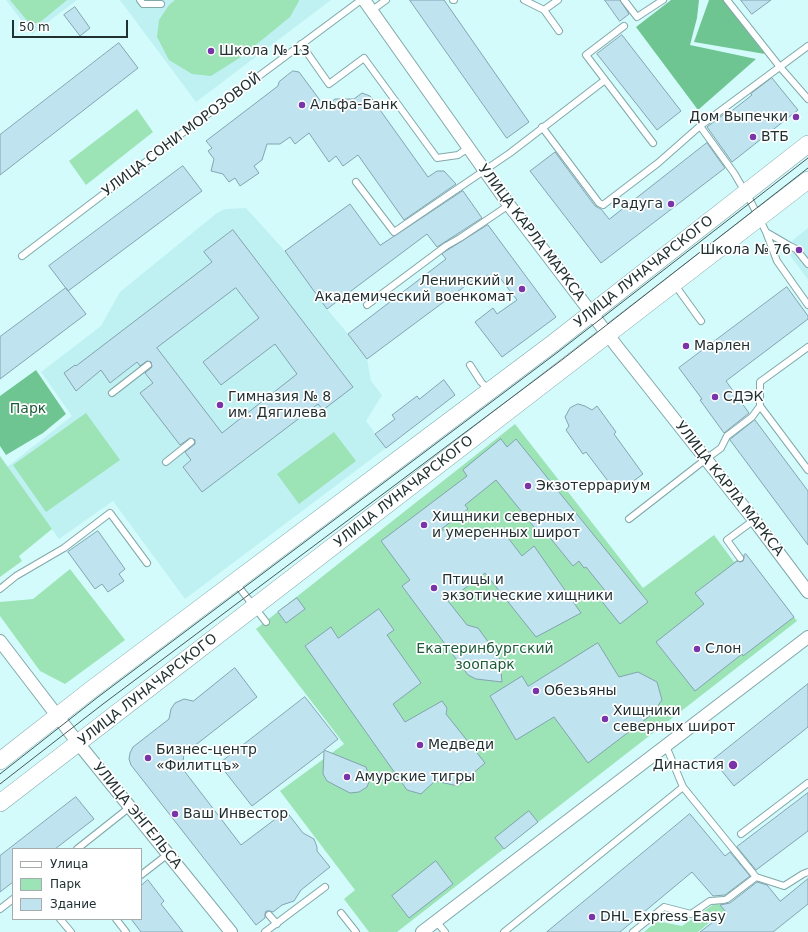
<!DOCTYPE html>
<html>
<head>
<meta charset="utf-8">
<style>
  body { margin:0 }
  #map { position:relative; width:808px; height:932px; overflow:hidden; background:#d3fbfc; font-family:"DejaVu Sans",sans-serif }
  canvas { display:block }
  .legend { position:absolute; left:12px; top:848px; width:130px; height:72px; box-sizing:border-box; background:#fff; border:1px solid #a6acad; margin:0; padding:5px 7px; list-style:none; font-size:12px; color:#213031 }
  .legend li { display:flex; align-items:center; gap:8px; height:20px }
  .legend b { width:20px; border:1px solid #a6acad }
  .scale { position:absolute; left:12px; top:20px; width:116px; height:18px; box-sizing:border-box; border:2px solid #213031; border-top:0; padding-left:5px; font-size:12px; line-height:14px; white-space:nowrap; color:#213031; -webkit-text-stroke:3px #fff; paint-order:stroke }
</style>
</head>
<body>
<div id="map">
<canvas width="808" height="932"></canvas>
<ul class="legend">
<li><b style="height:5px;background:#fff"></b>Улица</li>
<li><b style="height:11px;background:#9ce4b6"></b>Парк</li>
<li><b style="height:11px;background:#c0e3f0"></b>Здание</li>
</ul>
<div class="scale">50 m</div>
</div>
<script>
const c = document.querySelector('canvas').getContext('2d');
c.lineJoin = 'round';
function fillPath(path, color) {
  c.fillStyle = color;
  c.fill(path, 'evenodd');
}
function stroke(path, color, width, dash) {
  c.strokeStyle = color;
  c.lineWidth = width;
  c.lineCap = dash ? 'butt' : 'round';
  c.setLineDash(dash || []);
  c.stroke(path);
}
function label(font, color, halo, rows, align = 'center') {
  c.font = font + ' "DejaVu Sans",sans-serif';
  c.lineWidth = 3.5;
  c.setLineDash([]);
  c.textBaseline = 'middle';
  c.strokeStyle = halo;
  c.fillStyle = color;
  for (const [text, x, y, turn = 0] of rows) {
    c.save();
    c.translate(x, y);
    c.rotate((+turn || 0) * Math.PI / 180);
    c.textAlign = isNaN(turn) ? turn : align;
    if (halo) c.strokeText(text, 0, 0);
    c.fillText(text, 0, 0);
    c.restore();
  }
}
const built = new Path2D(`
  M6,0h71l-45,34z
  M120,0h211l-135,102z
  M246,208l39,43 42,58 21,25 19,25 4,22 11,14 -16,26 20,27 -201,151 -72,-98 -54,38 -52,-72 65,-51 -31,-44 60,-46 19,-34 97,-79 8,-4z
  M808,228v52l-19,-26 1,-8 3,-6z`);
const green = new Path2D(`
  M10,0h57l-28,23h-10z
  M175,0h124v1l-9,16 -49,40 -30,19 -19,-2 -23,-14 -12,-23 2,-17 10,-15z
  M137,109l16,23 -67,53 -17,-24z
  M86,413l34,47 -74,52 -33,-47z
  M515,424l128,164 71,-53 20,27 12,-8 51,67 -400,311h-28l-25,-33 11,-9 -75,-99 64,-47 -88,-115z
  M334,432l22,29 -57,43 -22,-30z
  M0,456l52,73 -33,27 3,5 -22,16z
  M70,569l55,71 -60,44 -25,-13 -40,-55v-14l33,-3z
  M714,904l17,1 -33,27h-54l13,-11 25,5z`);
const forest = new Path2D(`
  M671,0h28l-2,18 -7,27 66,14 -58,51 -62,-83z
  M709,0h14l42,54 -71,-12z
  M36,370l30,44 -23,19 -37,22 -6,-9v-50z`);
const building = new Path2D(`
  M410,0h34l85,122 -22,16z
  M605,0h15l9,14 -9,7z
  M741,0h30l-19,14z
  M75,7l15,21 -10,8 -16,-21z
  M622,35l59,76 -24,19 -60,-76z
  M119,43l19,25 -138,107v-40z
  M293,71l6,1 26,35 10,-8h19l8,-6 8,3 58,81 9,-6h7l12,13 -52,36 -46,-65 -15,11 -7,-10 -7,6 -20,-29 -14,11 -5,-7 -10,7h-13l-5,16 -8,6 5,7 -19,13 -5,-8 -6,4 -6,-8 -12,-3 3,-12 -6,-8 4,-3 -6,-7 72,-55 1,-4z
  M772,78l26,32 -66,52 -25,-35 21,-16 1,2 23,-18 -1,-1z
  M707,143l18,25 -124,95 -71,-92 25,-19 40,54 6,3 8,10z
  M183,166l19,25 -134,100 -19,-25z
  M463,191l19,27 -45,29 -10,-13 -100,75 -42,-58 65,-47 30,41z
  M488,225l68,92 -54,40 -27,-35 18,-14 4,6 20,-14 -20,-26 -6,4 -3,-3 -5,3 -3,-3 -113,84 -19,-25 98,-75 -4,-5z
  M233,230l120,157 -30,23 -5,-6 -116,88 -19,-25 8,-7 -6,-8 10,-8v-4l-5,-2 -10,7 -40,-52 13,-10 -8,-10 7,-6 -1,-5 -4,-1 -7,5 -3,-4 -27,21 -9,-13 -25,21 -12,-18 11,-8 1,1 136,-104 -8,-10zM236,288l23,30 -56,44 18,23 54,-41 22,30 -75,59 -65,-85z
  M787,287l21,29v3l-82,62 23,32 -25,20 -24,-33 2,-1 -23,-31z
  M66,288l20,26 -86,65v-42z
  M444,380l11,15 -69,53 -11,-14 20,-15 -3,-4 25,-19 2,3z
  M578,404l7,2 7,4 5,-4 19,26 -2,2 29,40 -26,19 -31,-41 -3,2 -17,-24 3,-4 -4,-9 5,-9z
  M755,420l53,71v54l-78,-105z
  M501,439l6,8 9,-8 132,163 -28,22 -20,-25 7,-6 -21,-26 -2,1 -5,-7 -6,5 -26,-32 -4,4 -47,-58 -31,25 3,4 -28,21h62l20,26 12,-10 47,67 -45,24 -51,-64 -37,28 19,24 11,3 19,26 3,6 2,22 -26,-3 -8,-4 -66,-89 8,-6 -29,-39 86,-65 -4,-6z
  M98,531l27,38 -6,5 5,7 -16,11 -6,-8 -7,5 -27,-37z
  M746,554l48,63 -51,39 -1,-2 -47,37 -39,-49 48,-38 -9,-11 42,-32 3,1 3,-1 1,-3v-3z
  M297,598l8,11 -19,14 -8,-11z
  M379,609l15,21 -7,5 34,48 -28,21 12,18 37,-21 5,7 -1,6 39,49 -27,23 -23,-5 -14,13 -14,-4 -102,-144 26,-19 7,11z
  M598,643l21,34 19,-5 19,10 5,18 -11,15 -63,48 -34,-46 -38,23 -26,-44 32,-20 6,10z
  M235,668l22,29 -73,57 -2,14 59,77 45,-34 17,22 11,6 3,8v4l13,16 -29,23 -7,11 -12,4 -9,7 -3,-1h-4l-1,3v4l-9,7 -125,-160 -2,-6 1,-6 3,-6 36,-28 2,-10 4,-6 9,-4 9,2z
  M808,684v43l-74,59 -21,-26z
  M305,697l33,42 -14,11 42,17 4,12 -3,8 -8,5 -9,1 -23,-12 -4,-7 1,-23 -72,55 -33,-42z
  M808,793v38l-52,39 -19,-23z
  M76,797l18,22 -39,30h-42v33l-13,10v-36z
  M529,811l9,11 -34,27 -9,-11z
  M690,814l35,42 5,-4 20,24 -25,19 -12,1 -21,-24 -72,60h-73z
  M436,861l17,23 -44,34 -17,-22z
  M808,879v25l-35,28h-73l26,-20 -6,-7 10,-2 27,-21 10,3 13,16z
  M148,880l16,21 -3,3 22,28h-42l-10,-13h10v-33z`);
const service = new Path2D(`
  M140,0l3,4h18
  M453,0h1
  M524,0l20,10 14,-10
  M624,0l13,17 26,-17
  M727,0l53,67 28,32
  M544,10l15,21
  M371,11l15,-11
  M624,26l-38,29 67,88
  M301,44l28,40 35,-26 73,100 21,-3 10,-7
  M700,126l34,47 17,29 15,30 24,14 6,3 12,15
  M542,127l57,76 4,2 55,-42 42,-37 108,-80
  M356,182l38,50 116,-79 95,-73
  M766,232l11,29 31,44
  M22,256l146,-111 13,-11 180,-134
  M675,285l26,36
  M367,305l79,-59 14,-8 49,-33
  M808,347l-48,35v24l48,64
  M470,365l11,17 8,8
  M112,393l36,-28
  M166,462l25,-20
  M629,519l77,-60 15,-11 6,-12 25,-19 8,-11
  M740,558l-13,-18 27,-20
  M235,582l31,40
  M0,589l16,-13 48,-28 46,-35 37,50
  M666,746l17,41 73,90 28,9 19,-12 5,-2
  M741,834l67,-51
  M77,849l53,-42
  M141,875l27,-21
  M0,909l13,-10
  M341,913l15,19
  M269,915l8,9
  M60,919l11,13
  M116,919l10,13
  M436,921l9,11
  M265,932l60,-45
  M504,932l179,-145
  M633,932l31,-25 27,7 19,-13 14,-1 3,-1 29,-22`);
const minor = new Path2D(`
  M364,0l145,205 109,143 136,172 54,72
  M0,641l78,102 153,189
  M422,932l386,-295`);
const secondary = new Path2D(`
  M0,761l92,-72 460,-345 256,-200
  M0,803l808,-623`);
const tram = new Path2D(`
  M0,774l98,-77 460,-345 250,-194
  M0,784l103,-80 460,-345 245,-191`);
const markers = [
  [211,51,4,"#7834a8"],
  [302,105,4,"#7834a8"],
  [796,117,4,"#7834a8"],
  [753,137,4,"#7834a8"],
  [671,204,4,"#7834a8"],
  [799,250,4,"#7834a8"],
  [522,289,4,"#7834a8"],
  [686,346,4,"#7834a8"],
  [715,397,4,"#7834a8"],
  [220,405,4,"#7834a8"],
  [528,486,4,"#7834a8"],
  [424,525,4,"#7834a8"],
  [434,588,4,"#7834a8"],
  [697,649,4,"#7834a8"],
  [536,691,4,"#7834a8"],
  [605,719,4,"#7834a8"],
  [420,745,4,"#7834a8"],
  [148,758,4,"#7834a8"],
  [733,765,5,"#7834a8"],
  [347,777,4,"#7834a8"],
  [175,814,4,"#7834a8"],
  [592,917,4,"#7834a8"]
];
const poiNames = [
  ["Школа № 13",219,51],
  ["Альфа-Банк",310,105],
  ["Дом Выпечки",788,117,"right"],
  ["ВТБ",761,137],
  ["Радуга",663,204,"right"],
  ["Школа № 76",791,250,"right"],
  ["Ленинский и",514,281,"right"],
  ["Академический военкомат",514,297,"right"],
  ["Марлен",694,346],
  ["Гимназия № 8",228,397],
  ["им. Дягилева",228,413],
  ["СДЭК",723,397],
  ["Экзотеррариум",536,486],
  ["Хищники северных",432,517],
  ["и умеренных широт",432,533],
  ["Птицы и",442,580],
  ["экзотические хищники",442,596],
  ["Слон",705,649],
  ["Обезьяны",544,691],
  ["Хищники",613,711],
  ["северных широт",613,727],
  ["Медведи",428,745],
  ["Бизнес-центр",156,750],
  ["«Филитцъ»",156,766],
  ["Династия",724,765,"right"],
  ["Амурские тигры",355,777],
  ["Ваш Инвестор",183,814],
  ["DHL Express Easy",600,917]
];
const streetNames = [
  ["УЛИЦА СОНИ МОРОЗОВОЙ",182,135,-37],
  ["УЛИЦА КАРЛА МАРКСА",531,233,53],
  ["УЛИЦА ЛУНАЧАРСКОГО",644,272,-38],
  ["УЛИЦА КАРЛА МАРКСА",729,489,52],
  ["УЛИЦА ЛУНАЧАРСКОГО",404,492,-38],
  ["УЛИЦА ЛУНАЧАРСКОГО",148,690,-38],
  ["УЛИЦА ЭНГЕЛЬСА",137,816,51]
];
const parkNames = [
  ["Парк",28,409],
  ["Екатеринбургский",485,649],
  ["зоопарк",485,665]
];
fillPath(built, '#bff0f2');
fillPath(green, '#9ce4b6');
fillPath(forest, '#6fc591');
fillPath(building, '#c0e3f0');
stroke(building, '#82a4b0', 1);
stroke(service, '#82a8a9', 8);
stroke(minor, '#82a8a9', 14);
stroke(secondary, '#82a8a9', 18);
stroke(service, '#fff', 6);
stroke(minor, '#fff', 12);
stroke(secondary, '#fff', 17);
stroke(tram, '#45595a', 1);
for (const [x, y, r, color] of markers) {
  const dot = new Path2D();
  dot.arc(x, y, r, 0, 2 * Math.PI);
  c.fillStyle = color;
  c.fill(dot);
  stroke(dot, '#fff', 1.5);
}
label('14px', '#213031', '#fff', poiNames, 'left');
label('14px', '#213031', '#fff', streetNames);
label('14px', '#1b5b38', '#fff', parkNames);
</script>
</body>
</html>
